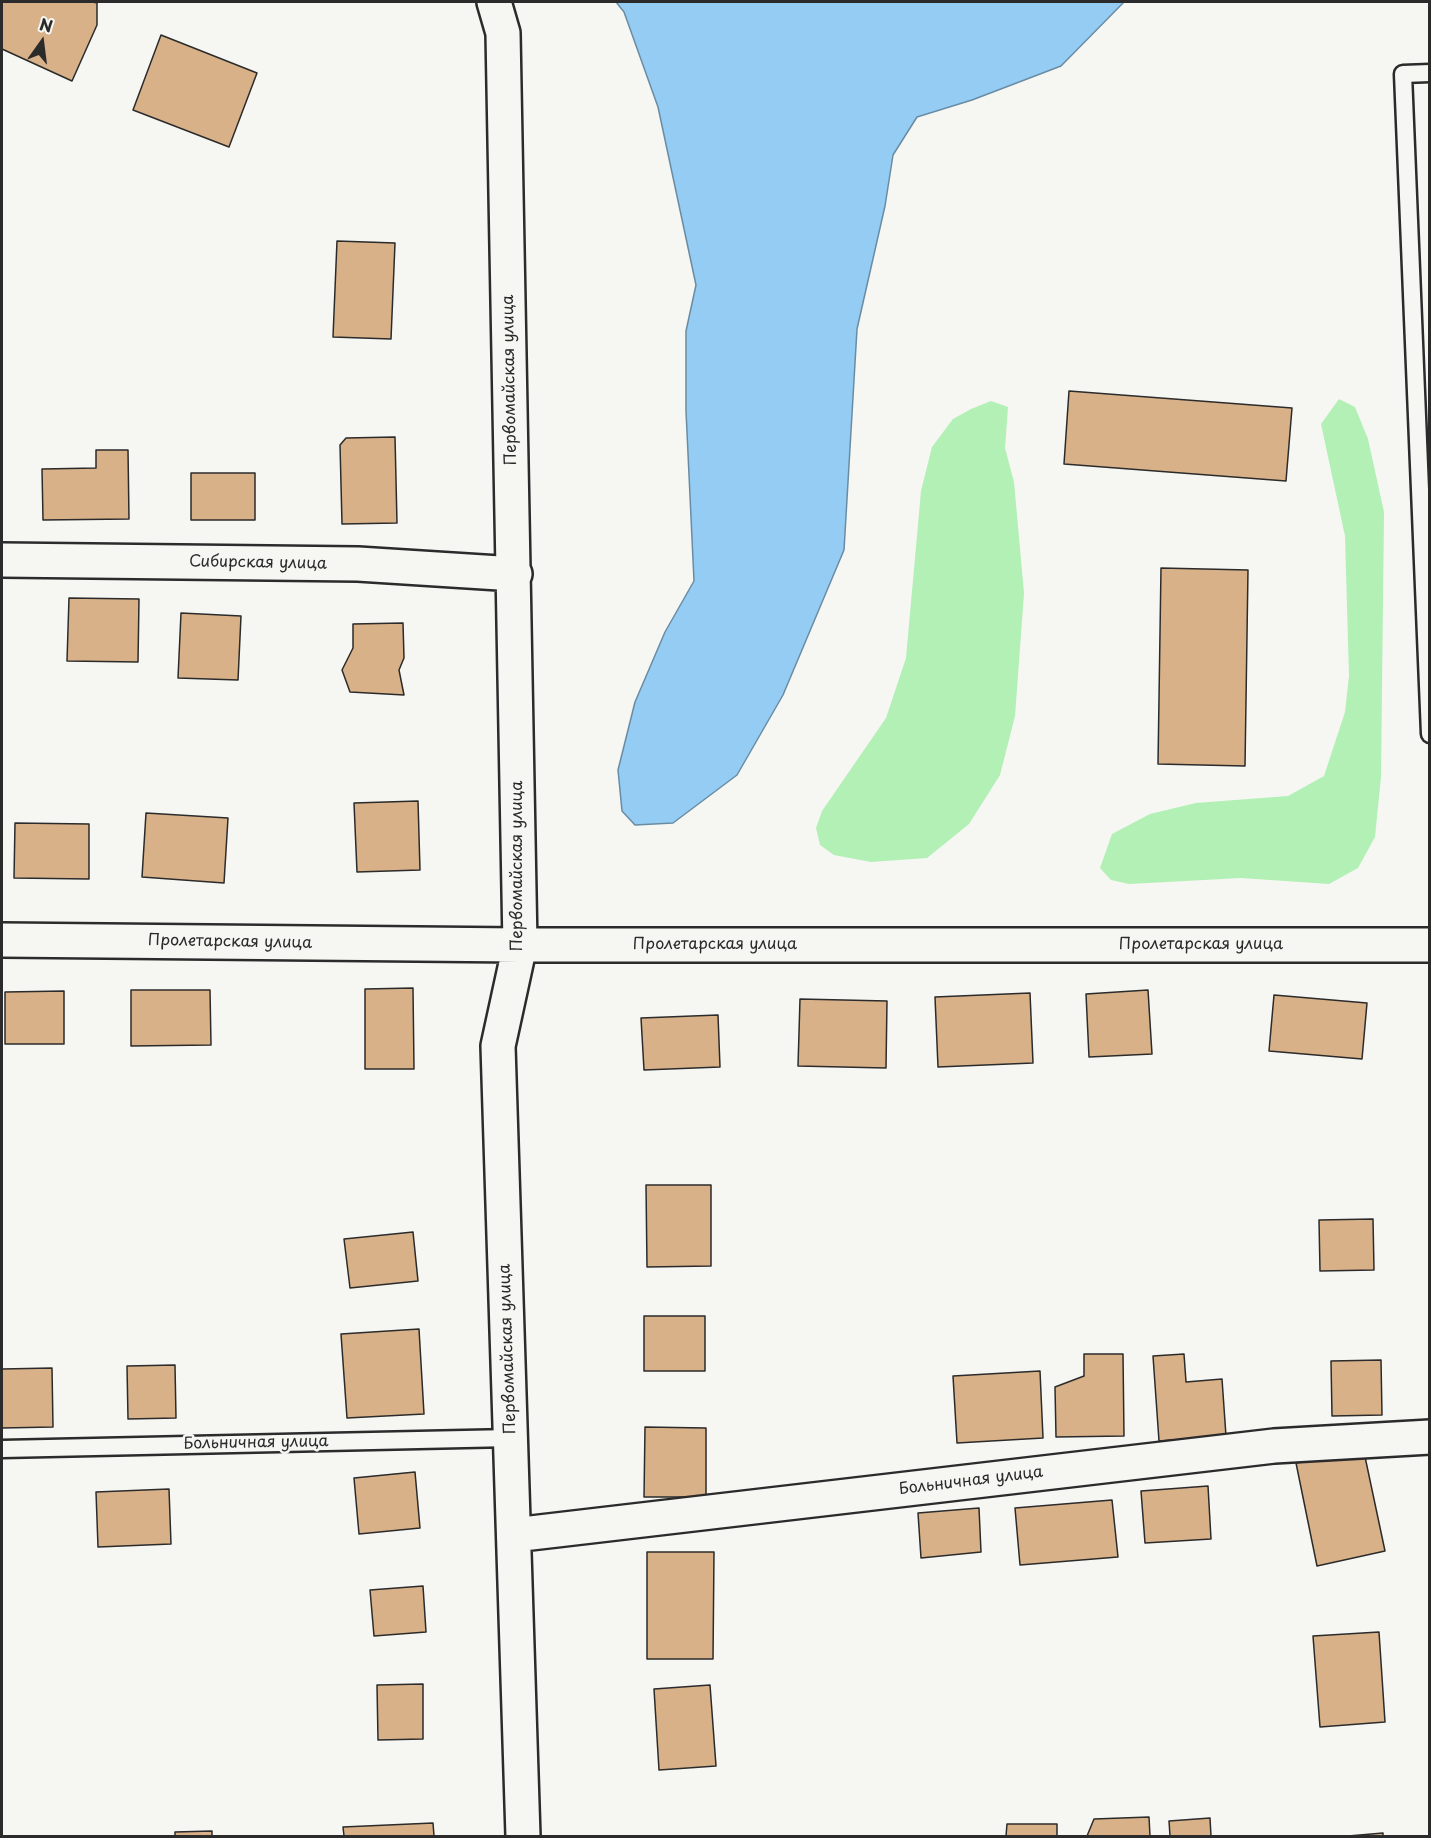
<!DOCTYPE html>
<html>
<head>
<meta charset="utf-8">
<style>
  body { margin:0 }
  #map { position:relative; width:1431px; height:1838px; overflow:hidden; background:#f6f6f2; font-family:"Playpen Sans",sans-serif }
  canvas { display:block }
  .frame { position:absolute; inset:0; border:3px solid #2b2b2b; pointer-events:none }
  .north { position:absolute; left:12px; top:12px; width:60px; height:60px; -webkit-text-stroke:4px #f6f6f2; paint-order:stroke; rotate:14deg; font-size:16px; font-weight:700; line-height:24px; text-align:center; color:#2b2b2b }
  .north::after { content:''; display:block; margin:auto; width:21px; height:27px; background:#2b2b2b; clip-path:polygon(50% 0,100% 100%,50% 72%,0 100%) }
</style>
</head>
<body>
<div id="map">
<canvas width="1431" height="1838"></canvas>
<div class="frame"></div>
<div class="north">N</div>
</div>
<script>
const c = document.querySelector('canvas').getContext('2d');
c.lineJoin = 'round';
function fillPath(path, color) {
  c.fillStyle = color;
  c.fill(path, 'evenodd');
}
function stroke(path, color, width, dash) {
  c.strokeStyle = color;
  c.lineWidth = width;
  c.lineCap = dash ? 'butt' : 'round';
  c.setLineDash(dash || []);
  c.stroke(path);
}
function label(font, color, halo, rows, align = 'center') {
  c.font = font + ' "Playpen Sans",sans-serif';
  c.lineWidth = 5;
  c.setLineDash([]);
  c.textBaseline = 'middle';
  c.strokeStyle = halo;
  c.fillStyle = color;
  for (const [text, x, y, turn = 0] of rows) {
    c.save();
    c.translate(x, y);
    c.rotate((+turn || 0) * Math.PI / 180);
    c.textAlign = isNaN(turn) ? turn : align;
    if (halo) c.strokeText(text, 0, 0);
    c.fillText(text, 0, 0);
    c.restore();
  }
}
const green = new Path2D(`
  M1339,399l16,8 13,32 16,73 -3,265 -6,60 -17,31 -29,16 -88,-6 -112,6 -18,-4 -11,-12 12,-34 38,-20 46,-11 92,-7 36,-20 21,-64 4,-36 -4,-140 -24,-112z
  M991,401l17,6 -3,41 9,34 10,111 -9,123 -15,59 -31,49 -42,34 -56,4 -37,-7 -14,-10 -4,-17 6,-17 64,-93 20,-60 15,-167 11,-44 21,-28 18,-10z`);
const water = new Path2D(`
  M616,2h508l-63,64 -89,34 -55,17 -24,38 -8,51 -28,123 -13,221 -61,145 -46,80 -64,48 -38,2 -13,-14 -4,-41 17,-68 30,-70 29,-51 -8,-170v-80l10,-46 -38,-178 -34,-95z`);
const building = new Path2D(`
  M2,2h91l4,1v22l-25,56 -70,-32z
  M161,35l96,38 -28,74 -96,-37z
  M337,241l58,2 -4,96 -58,-2z
  M1069,391l223,17 -6,73 -222,-17z
  M395,437l2,86 -55,1 -2,-79 6,-7z
  M96,450h32l1,69 -86,1 -1,-51 54,-1z
  M191,473h64v47h-64z
  M1161,568l87,2 -3,196 -87,-2z
  M69,598l70,1 -1,63 -71,-1z
  M181,613l60,3 -3,64 -60,-2z
  M403,623l1,35 -5,12 5,25 -54,-3 -8,-22 11,-22v-24z
  M418,801l2,69 -63,2 -3,-69z
  M146,813l82,5 -4,65 -82,-6z
  M15,823l74,1v55l-75,-1z
  M413,988l1,81h-49v-80z
  M131,990h79l1,55 -80,1z
  M1148,990l4,64 -63,3 -3,-63z
  M64,991v53h-59v-52z
  M1030,993l3,70 -95,4 -3,-70z
  M1274,995l93,8 -5,56 -93,-8z
  M800,999l87,2 -1,67 -88,-2z
  M718,1015l2,52 -76,3 -3,-52z
  M646,1185h65v81l-64,1z
  M1373,1219l1,51 -54,1 -1,-51z
  M413,1232l5,49 -68,7 -6,-49z
  M644,1316h61v55h-61z
  M419,1329l5,85 -77,4 -6,-84z
  M1084,1354h39l1,82 -68,1 -1,-50 29,-11z
  M1184,1354l2,28 36,-3 4,57 -67,5 -6,-85z
  M1381,1360l1,55 -50,1 -1,-55z
  M175,1365l1,53 -48,1 -1,-53z
  M52,1368l1,59 -51,1v-59z
  M1040,1371l3,67 -86,5 -4,-67z
  M645,1427l61,1v69h-62z
  M1364,1452l21,99 -68,15 -21,-103z
  M415,1472l5,56 -61,6 -5,-56z
  M1208,1486l3,53 -66,4 -4,-52z
  M169,1489l2,55 -73,3 -2,-55z
  M1112,1500l6,57 -98,8 -5,-57z
  M979,1508l2,44 -60,6 -3,-45z
  M647,1552h67l-1,107h-66z
  M423,1586l3,46 -52,4 -4,-46z
  M1379,1632l6,90 -65,5 -7,-91z
  M423,1684v55l-45,1 -1,-55z
  M710,1685l6,81 -57,4 -5,-81z
  M1149,1817l1,19h-63l7,-17z
  M1210,1818l1,18h-41l-1,-15z
  M433,1823l1,13h-90l-1,-9z
  M1007,1824h50v12h-51z
  M212,1831v5h-37v-4z
  M1383,1833v3h-35z`);
const service = new Path2D(`
  M1430,73l-27,1 27,660
  M2,1449l509,-11`);
const minor = new Path2D(`
  M494,2l9,31 17,912 -22,101 25,790
  M2,560l356,4 157,10
  M2,940l518,5h910
  M514,1535l760,-89 156,-9`);
const streetNames = [
  ["Первомайская улица",510,380,-91],
  ["Сибирская улица",258,563,1],
  ["Первомайская улица",518,866,-90],
  ["Пролетарская улица",230,942,1],
  ["Пролетарская улица",715,945],
  ["Пролетарская улица",1201,945],
  ["Первомайская улица",508,1349,-92],
  ["Больничная улица",256,1443,-1],
  ["Больничная улица",971,1481,-7]
];
fillPath(green, '#b2f0b6');
fillPath(water, '#94ccf3');
stroke(water, '#6a8ca3', 1.5);
fillPath(building, '#d8b189');
stroke(building, '#2b2b2b', 1.5);
stroke(service, '#2b2b2b', 21);
stroke(minor, '#2b2b2b', 38);
stroke(service, '#f6f6f2', 16);
stroke(minor, '#f6f6f2', 33);
label('16px', '#2b2b2b', '#f6f6f2', streetNames);
</script>
</body>
</html>
